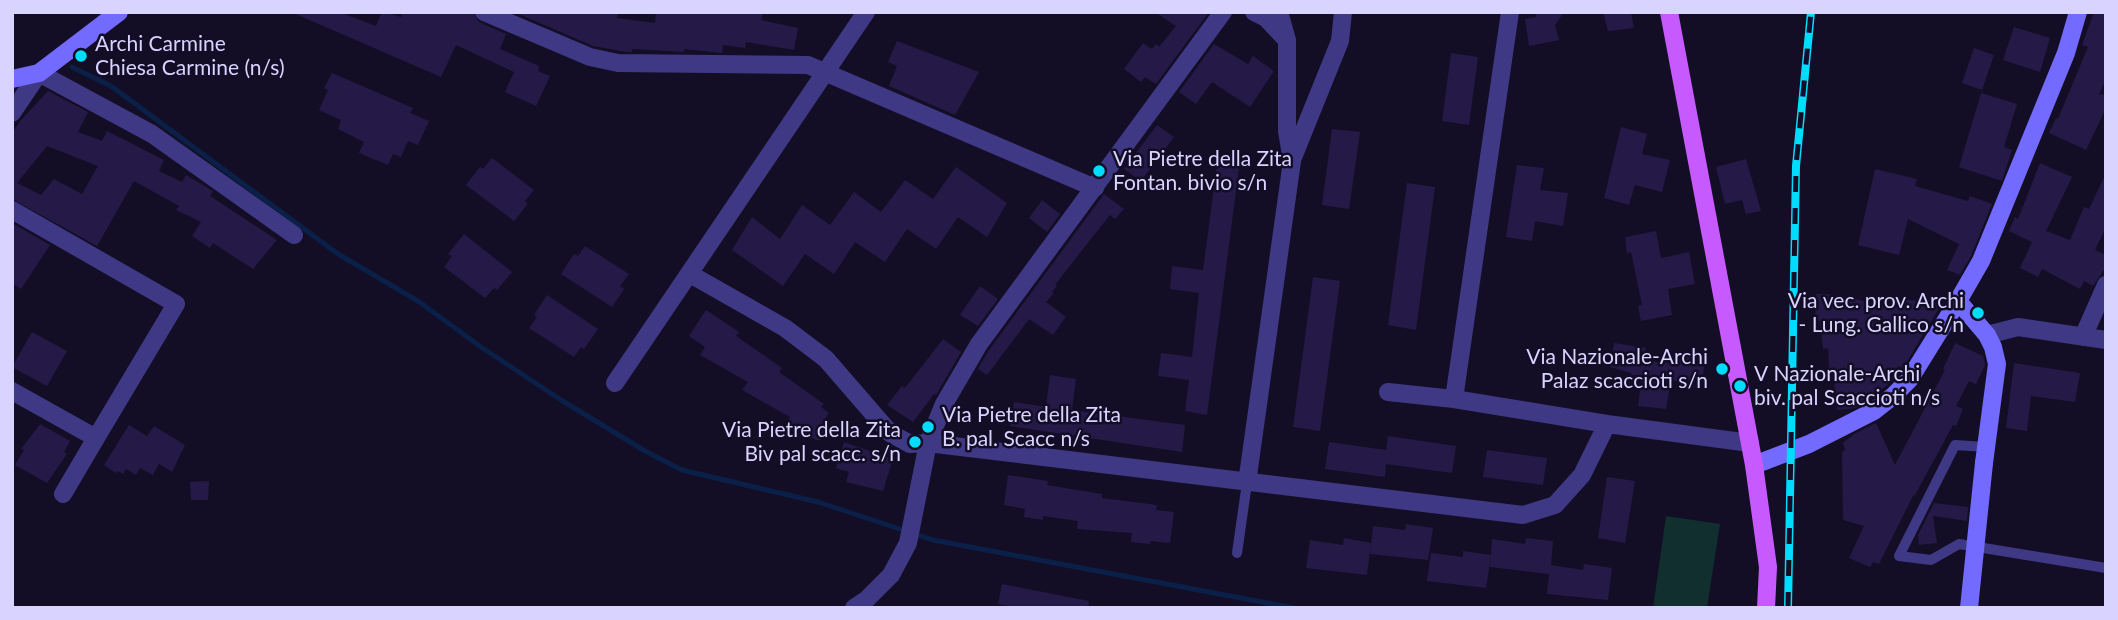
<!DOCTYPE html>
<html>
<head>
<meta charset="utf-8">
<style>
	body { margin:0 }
	#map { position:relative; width:2118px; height:620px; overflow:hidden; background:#130e25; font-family:Lato,sans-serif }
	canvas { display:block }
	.frame { position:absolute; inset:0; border:14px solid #d9d3ff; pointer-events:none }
</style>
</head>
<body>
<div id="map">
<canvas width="2118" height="620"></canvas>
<div class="frame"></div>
</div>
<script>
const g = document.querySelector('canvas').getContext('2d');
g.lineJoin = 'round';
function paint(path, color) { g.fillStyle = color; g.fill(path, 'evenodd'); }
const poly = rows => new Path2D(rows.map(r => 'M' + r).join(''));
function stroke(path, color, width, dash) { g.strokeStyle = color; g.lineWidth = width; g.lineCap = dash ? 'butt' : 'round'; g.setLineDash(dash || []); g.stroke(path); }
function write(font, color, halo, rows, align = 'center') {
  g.font = font + ' Lato,sans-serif'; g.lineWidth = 5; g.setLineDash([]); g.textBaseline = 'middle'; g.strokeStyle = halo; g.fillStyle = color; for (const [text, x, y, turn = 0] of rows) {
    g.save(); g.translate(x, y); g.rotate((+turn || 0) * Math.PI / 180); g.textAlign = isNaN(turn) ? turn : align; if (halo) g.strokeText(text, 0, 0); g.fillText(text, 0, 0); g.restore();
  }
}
paint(poly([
	[1666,516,1720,524,1707,608,1653,608]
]), '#112f2f');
stroke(poly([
	[72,67,111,86,338,254,418,301,481,347,561,400,645,451,682,470,818,502,933,540,1294,608]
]), '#0b2048', 5);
paint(poly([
	[291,12,339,12,376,26,382,12,401,17,403,12,473,12,479,22,506,34,500,49,539,66,538,71,550,76,536,106,505,92,514,72,456,45,441,77],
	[514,12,618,12,617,18,655,23,656,12,763,12,761,20,798,28,794,50,746,42,745,48,723,45,722,53,684,49,684,52,632,49,632,52,627,52,593,46],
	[1155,12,1209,12,1156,84,1145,77,1141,82,1124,69,1143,43,1152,49,1156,44,1159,47,1176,26],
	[1536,12,1564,12,1555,25,1559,40,1529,46,1525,19,1536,17],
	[1603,12,1631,12,1634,28,1608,31],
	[2094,12,2106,12,2106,79,2099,94,2106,95,2106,108,2086,150,2049,133,2056,118,2058,119,2088,47,2082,45],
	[2014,27,2050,38,2040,72,2003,60],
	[897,41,979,72,955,115,889,86,897,66,888,62],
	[1214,44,1248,64,1253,56,1274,71,1250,107,1212,82,1196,104,1179,92],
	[1974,48,1994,55,1982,90,1962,83],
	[1451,53,1478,57,1469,125,1442,121],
	[332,73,413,108,410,113,429,121,418,145,408,141,401,157,393,154,388,165,359,153,364,142,338,129,341,120,319,110,328,90,324,88],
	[48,91,88,112,78,132,102,141,107,131,164,160,159,171,182,182,186,175,213,191,210,196,277,240,253,269,213,243,210,248,192,236,201,222,176,210,179,206,134,181,97,246,12,199,12,133,21,120],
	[47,146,98,166,82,194,54,179,41,195,17,183],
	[1981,93,2017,104,2004,147,2012,150,2002,181,1959,167],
	[1157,125,1174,137,1141,181,1124,169],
	[1621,127,1647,134,1642,154,1670,160,1662,192,1635,185,1629,205,1604,198],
	[1332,129,1360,132,1349,209,1322,205],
	[1218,157,1240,160,1207,415,1185,411,1189,380,1158,376,1161,353,1192,357,1199,293,1170,289,1172,266,1203,270],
	[492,158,534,190,525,201,528,204,514,221,466,185,480,167,483,169],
	[1746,159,1761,211,1746,214,1742,200,1725,204,1716,167],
	[2040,163,2072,177,2046,231,2070,240,2084,207,2089,209,2106,173,2106,227,2095,250,2106,255,2106,267,2093,286,2084,281,2080,289,2042,269,2038,277,2020,268,2032,242,2009,231,2015,217,2018,219],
	[1517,165,1544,168,1540,190,1568,193,1563,226,1535,221,1532,241,1506,237],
	[956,167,1007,203,987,237,958,217,936,249,907,229,885,262,855,242,834,274,805,254,783,286,732,250,752,217,780,239,802,205,830,225,854,192,881,212,905,180,933,199],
	[1875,169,1917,179,1915,186,1968,201,1970,196,1992,204,1971,256,1960,275,1947,270,1959,244,1908,219,1899,255,1858,245],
	[1407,183,1435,187,1416,330,1388,325],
	[1104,194,1124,209,1115,219,1110,215,1086,245,1055,285,1057,286,1052,292,1054,293,1046,302,1066,317,1053,335,1029,319,987,375,978,369,989,350],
	[1042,200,1060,214,1047,232,1029,218],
	[12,223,50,245,21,289,12,283],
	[1656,231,1661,258,1689,252,1695,284,1668,289,1672,315,1641,321,1638,306,1642,305,1631,252,1627,253,1625,237],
	[464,234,512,272,497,290,494,288,485,298,444,267,452,256,448,254],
	[585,246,629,274,620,286,624,289,612,307,561,274,574,254,578,256],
	[1313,277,1340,281,1320,431,1293,427],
	[980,286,998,299,978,326,960,315],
	[1816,294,1827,294,1897,307,1898,298,1941,305,1903,368,1898,366,1893,380,1868,401,1856,408,1837,410,1833,368,1829,368,1828,348,1823,349,1820,321,1815,320],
	[547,295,598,329,584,349,581,347,574,357,529,328,537,317,534,315],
	[706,310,739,332,736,336,782,368,779,372,824,404,821,407,829,413,824,420,831,425,821,440,816,440,803,432,801,435,785,425,790,417,742,390,748,382,700,355,705,347,689,336],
	[32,332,67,351,47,386,12,367],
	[943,339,961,352,936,395,934,394,913,422,887,405,902,386,905,388],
	[1614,343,1646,348,1644,360,1672,364,1674,352,1706,356,1702,380,1693,378,1693,382,1682,380,1681,382,1671,380,1666,409,1638,406,1642,376,1631,375,1631,373,1610,367],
	[1955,343,1983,356,1985,365,1976,384,1969,381,1956,406,1963,409,1956,426,1953,425,1914,497,1914,494,1879,564,1873,562,1870,567,1849,558,1864,526,1843,520,1842,452,1845,450,1843,443,1854,434,1876,423,1895,465,1945,370,1943,369],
	[2014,363,2080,373,2075,402,2031,396,2027,431,2006,428],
	[1050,375,1076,379,1072,410,1185,425,1182,452,1010,426,1014,402,1046,407],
	[40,424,70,441,64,452,67,454,47,483,15,465,24,450,21,449],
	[129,425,147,436,154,426,185,445,172,472,159,464,153,475,140,468,136,475,126,469,123,474,118,471,116,473,104,465],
	[1388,436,1456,446,1452,473,1386,464,1385,477,1325,469,1329,442,1386,450],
	[844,442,893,459,883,491,846,482,849,472,836,468],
	[1487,450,1547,458,1543,485,1483,477],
	[1008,475,1048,481,1047,485,1102,494,1102,498,1157,505,1156,510,1174,512,1170,543,1151,541,1150,544,1131,542,1132,533,1077,529,1078,521,1043,516,1043,520,1024,517,1025,509,1004,505],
	[1607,477,1635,481,1625,543,1598,538],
	[209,481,208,500,191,500,190,482],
	[1934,503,1968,507,1967,521,1933,516,1937,543,1919,545,1918,535],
	[1406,524,1433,528,1428,560,1370,554,1373,526,1405,530],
	[1344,538,1371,543,1367,575,1306,568,1310,540,1343,545],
	[1526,538,1553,541,1551,565,1583,570,1584,564,1612,568,1608,600,1547,594,1549,574,1490,567,1491,556,1486,588,1427,581,1431,553,1463,557,1463,551,1491,555,1492,539,1525,544],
	[1002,584,1089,601,1088,608,1018,608,998,604]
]), '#251a47');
stroke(poly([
	[1986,447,1955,445,1899,556,1931,560,1959,544,2106,568],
	[1237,553,1247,483]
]), '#3f3985', 10);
stroke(poly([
	[484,12,590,57,618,63,808,65,1095,188],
	[1254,12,1266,18,1284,37],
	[12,113,39,73,152,134,294,235],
	[1292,160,1340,41,1343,12],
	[12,210,176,304,96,438,12,391],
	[690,274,785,328,826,359,890,433,910,444,928,443,944,404,979,344,1223,12],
	[1987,335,2018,327,2106,340],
	[2083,337,2106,285],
	[615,383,866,12],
	[1388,392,1454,399,1607,424,1750,443],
	[1454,399,1510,12],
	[1247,483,1292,161,1287,131,1287,40,1279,12],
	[63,494,96,438],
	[854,608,866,600,891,575,908,543,928,443,1523,515,1555,505,1582,475,1607,424]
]), '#3f3985', 18);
stroke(poly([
	[12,79,39,73,119,12],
	[1958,301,1987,335,1993,347,1997,364,1984,463],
	[1754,465,1809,444,1874,411,1893,396,1909,380,1958,301,1981,261,2066,53,2078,12]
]), '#736aff', 18);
stroke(poly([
	[1669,12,1754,465,1768,567,1766,608]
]), '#c75aff', 18);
const rail = poly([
	[1788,608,1796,166,1811,12]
]);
stroke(rail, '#00dcfe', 8);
stroke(rail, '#130e25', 5, [16]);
stroke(poly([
	[1969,608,1984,463]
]), '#736aff', 18);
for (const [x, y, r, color] of [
	[81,56,7,"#00dcfe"],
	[1099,171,7,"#00dcfe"],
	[1978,313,7,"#00dcfe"],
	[1722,369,7,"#00dcfe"],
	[1740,386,7,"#00dcfe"],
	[928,427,7,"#00dcfe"],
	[915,442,7,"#00dcfe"]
]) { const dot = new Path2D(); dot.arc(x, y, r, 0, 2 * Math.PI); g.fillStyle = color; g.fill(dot); stroke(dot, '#130e25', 2.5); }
write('21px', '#d9d3ff', '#130e25', [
	["Archi Carmine",95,44],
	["Chiesa Carmine (n/s)",95,68],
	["Via Pietre della Zita",1113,159],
	["Fontan. bivio s/n",1113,183],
	["Via vec. prov. Archi",1964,301,"right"],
	["- Lung. Gallico s/n",1964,325,"right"],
	["Via Nazionale-Archi",1708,357,"right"],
	["Palaz scaccioti s/n",1708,381,"right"],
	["V Nazionale-Archi",1754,374],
	["biv. pal Scaccioti n/s",1754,398],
	["Via Pietre della Zita",942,415],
	["B. pal. Scacc n/s",942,439],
	["Via Pietre della Zita",901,430,"right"],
	["Biv pal scacc. s/n",901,454,"right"]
], 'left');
</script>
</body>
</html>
